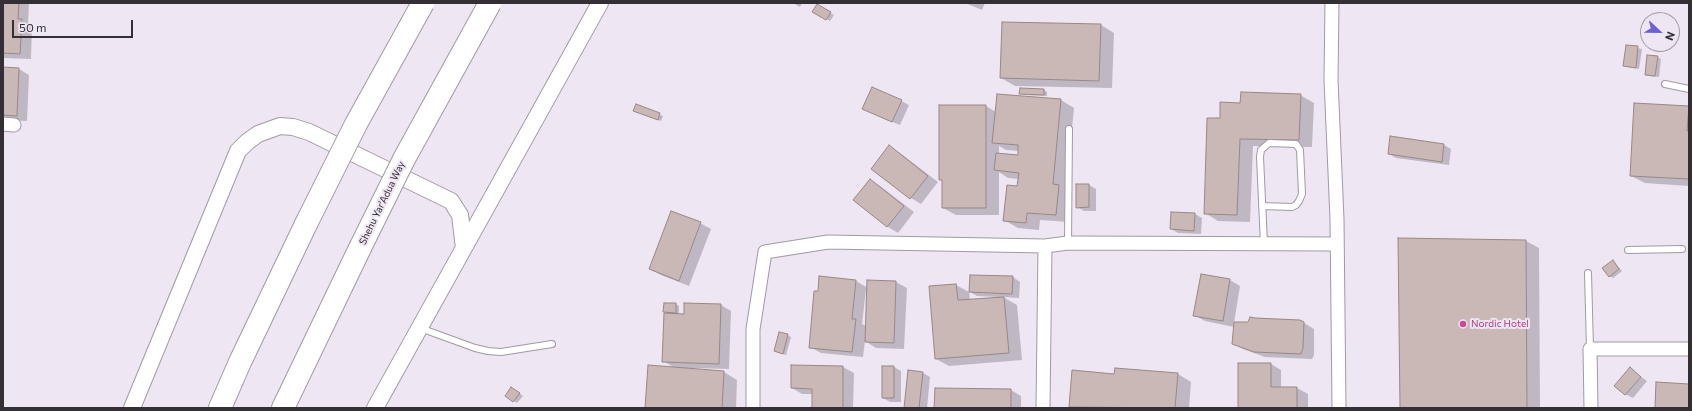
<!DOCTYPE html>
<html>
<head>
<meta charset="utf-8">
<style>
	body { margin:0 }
	#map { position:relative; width:1692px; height:411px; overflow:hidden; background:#efe6f3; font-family:Commissioner,sans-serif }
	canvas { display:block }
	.frame { position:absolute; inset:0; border:4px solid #332f34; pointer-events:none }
	.north { position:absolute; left:1640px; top:12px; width:40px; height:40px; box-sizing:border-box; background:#efe6f3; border:1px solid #a49da7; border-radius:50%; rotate:112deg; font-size:11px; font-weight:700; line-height:16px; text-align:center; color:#332f34 }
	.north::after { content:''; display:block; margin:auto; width:14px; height:18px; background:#6f60da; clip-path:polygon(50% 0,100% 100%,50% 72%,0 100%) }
	.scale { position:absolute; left:12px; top:20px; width:121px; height:18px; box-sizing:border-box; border:2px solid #332f34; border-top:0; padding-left:5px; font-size:12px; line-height:14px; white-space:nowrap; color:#332f34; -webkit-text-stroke:3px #efe6f3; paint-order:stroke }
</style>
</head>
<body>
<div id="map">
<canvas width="1692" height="411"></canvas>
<div class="frame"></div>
<div class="north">N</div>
<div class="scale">50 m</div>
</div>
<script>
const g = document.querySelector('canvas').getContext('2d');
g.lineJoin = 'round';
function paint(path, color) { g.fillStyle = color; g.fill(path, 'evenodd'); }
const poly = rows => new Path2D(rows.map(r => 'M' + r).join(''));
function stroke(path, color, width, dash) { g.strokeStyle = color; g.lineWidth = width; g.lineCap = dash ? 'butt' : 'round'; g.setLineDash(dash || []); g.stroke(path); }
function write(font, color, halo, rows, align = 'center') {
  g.font = font + ' Commissioner,sans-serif'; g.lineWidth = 4; g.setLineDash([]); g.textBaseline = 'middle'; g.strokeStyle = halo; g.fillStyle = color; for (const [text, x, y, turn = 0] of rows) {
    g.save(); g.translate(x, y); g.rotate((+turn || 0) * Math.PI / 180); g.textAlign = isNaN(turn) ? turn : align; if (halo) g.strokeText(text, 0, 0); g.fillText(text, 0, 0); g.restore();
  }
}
paint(poly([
	[3,3,29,3,28,24,32,26,31,59,3,58],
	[793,3,802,3,800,7],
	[965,3,985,3,982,10],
	[817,6,834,15,830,21,814,12],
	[1101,25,1114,33,1112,88,1015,86,1001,78],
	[1627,46,1642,49,1639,69,1624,66],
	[1657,57,1661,59,1659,77,1649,76,1646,74],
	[3,68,19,69,29,75,27,121,3,120],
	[1044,90,1047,92,1047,96,1024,95,1020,93],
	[1300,95,1314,103,1312,147,1253,146,1250,222,1218,221,1205,213,1220,119,1241,104],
	[1061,100,1074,108,1066,190,1072,193,1069,222,1040,220,1039,230,1018,228,1004,220,1018,187,1019,179,1008,178,999,172,999,215,956,215,943,208,943,181,940,179,986,106,996,112],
	[999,146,1006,150,1019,151,1018,156,999,154],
	[901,101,909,105,900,125,871,113],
	[637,105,663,116,661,121,638,112],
	[1689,107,1689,186,1645,183,1631,176],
	[1391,138,1444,145,1451,149,1449,165,1396,158,1389,154],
	[889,147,900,153,938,182,921,204,911,198,872,169],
	[870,180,880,186,914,212,898,233,888,227,854,200],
	[1089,185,1096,189,1096,211,1084,211,1077,207],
	[1172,213,1195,214,1202,218,1201,234,1178,233,1171,229],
	[700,223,711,229,689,286,661,275,650,269],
	[1399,239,1526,241,1539,248,1540,408,1401,408],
	[1613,261,1622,271,1613,278,1609,276],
	[1202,275,1230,280,1240,286,1234,323,1304,323,1314,329,1314,355,1312,359,1265,357,1243,349,1233,343,1234,327,1205,321,1194,315],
	[1013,277,1020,282,1019,298,1003,297,1017,305,1022,360,949,366,936,359,930,287,956,285,969,292,970,300,997,298,997,297,977,296,970,292],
	[856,281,868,288,868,281,896,282,907,288,904,349,876,348,865,341,863,357,821,353,810,347],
	[866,290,868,290,866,326,862,324],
	[676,304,679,306,679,315,685,315,721,305,731,311,729,369,693,368,692,370,724,372,737,380,736,408,646,408,675,368,663,361,669,314,664,312],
	[787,335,791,337,786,355,775,351],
	[1271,364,1281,370,1281,388,1297,388,1308,394,1308,408,1239,408],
	[792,366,843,367,854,373,853,408,813,408,813,394,802,394,792,388],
	[894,367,901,371,901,402,890,402,883,398],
	[1630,369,1647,381,1633,398,1625,394],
	[923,373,930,377,927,408,905,408],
	[1178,374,1191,382,1189,408,1072,408,1070,407,1115,375],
	[515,390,523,396,517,403,506,396],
	[1011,390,1021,396,1021,408,935,408]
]), '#0003');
const building = poly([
	[3,3,19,3,18,19,22,19,20,54,3,53,3,3],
	[817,4,831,12,826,20,812,12,817,4],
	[1002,22,1101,24,1099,81,1000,78,1002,22],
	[1626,45,1638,46,1636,68,1623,66,1626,45],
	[1647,55,1658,56,1655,76,1645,75,1647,55],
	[3,67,19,68,17,116,3,115,3,67],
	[872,87,902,100,892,122,862,109,872,87],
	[1020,88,1044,89,1044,95,1019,94,1020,88],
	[1241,92,1301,94,1299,140,1240,139,1237,215,1204,214,1207,118,1220,118,1220,102,1240,103,1241,92],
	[997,94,1061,99,1053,184,1059,185,1056,215,1027,213,1026,223,1003,221,1007,185,1017,186,1019,173,994,170,996,153,1018,155,1018,145,992,143,997,94],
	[1634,103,1689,106,1687,131,1689,131,1689,179,1630,176,1634,103],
	[636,104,660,113,658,120,633,111,636,104],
	[939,105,986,105,986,208,942,208,942,180,939,180,939,105],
	[1390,136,1444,144,1442,162,1388,154,1390,136],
	[889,145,928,176,910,199,871,169,889,145],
	[870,179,904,206,887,227,853,200,870,179],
	[1076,184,1089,184,1089,207,1076,208,1076,184],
	[671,211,701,222,679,281,649,269,671,211],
	[1171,212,1195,213,1194,231,1170,229,1171,212],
	[1398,238,1526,240,1527,408,1400,408,1398,238],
	[1613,260,1619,269,1609,277,1602,268,1613,260],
	[1201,274,1230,279,1223,321,1193,316,1201,274],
	[970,275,1013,276,1012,294,969,292,970,275],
	[819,276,856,280,852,319,856,319,852,352,809,348,814,291,818,291,819,276],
	[867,280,896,281,894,343,865,342,867,280],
	[956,284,958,300,1004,297,1009,353,935,359,929,286,956,284],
	[664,303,676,303,676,313,663,312,664,303],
	[684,303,721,304,719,364,662,362,664,313,684,314,684,303],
	[1250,317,1255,318,1300,320,1304,322,1303,348,1301,354,1254,352,1232,344,1234,322,1248,322,1250,317],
	[779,332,788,334,783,354,774,351,779,332],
	[1238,363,1271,363,1271,387,1297,387,1297,408,1238,408,1238,363],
	[648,365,724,371,722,408,645,408,648,365],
	[791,365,843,366,843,408,790,408,812,408,812,389,791,388,791,365],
	[882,366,894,366,894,398,882,398,882,366],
	[1630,367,1641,377,1625,395,1614,386,1630,367],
	[1115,368,1178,373,1175,408,1069,407,1072,370,1114,374,1115,368],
	[908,370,923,372,919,408,904,408,908,370],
	[1656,382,1689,384,1689,408,1655,408,1656,382],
	[511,387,520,393,513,402,505,396,511,387],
	[935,388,1011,389,1011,408,934,408,935,388]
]);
paint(building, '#c9b8b6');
stroke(building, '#988785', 1);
const service = poly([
	[1665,84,1689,89],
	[1262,206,1292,207,1296,205,1299,201,1302,194,1300,150,1296,144,1269,143,1261,150,1260,157,1264,244],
	[1068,243,1069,129],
	[1628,250,1682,249],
	[1588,273,1590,349],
	[420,328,475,348,488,351,501,352,552,344]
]);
const minor = poly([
	[1332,3,1331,80,1337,219,1339,408],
	[3,124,14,125],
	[753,408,753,329,765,252,828,242,1045,246,1068,243,1337,244],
	[1043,408,1045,246],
	[1591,408,1590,349,1689,349]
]);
const tertiary = poly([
	[132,408,238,151,247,142,258,134,280,126,293,127,309,132,451,201,460,215,464,248],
	[375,408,600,3]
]);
const motorway = poly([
	[220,408,240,362,306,224],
	[283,408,360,248]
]);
stroke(service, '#a199a5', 8);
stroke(minor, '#a199a5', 15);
stroke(tertiary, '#a199a5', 18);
stroke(motorway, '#a199a5', 24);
stroke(service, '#fff', 6);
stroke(minor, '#fff', 13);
stroke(tertiary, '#fff', 16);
stroke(motorway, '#fff', 22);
const motorwayBridge = poly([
	[306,224,356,124,423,3],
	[360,248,404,159,490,3]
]);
stroke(motorwayBridge, '#a199a5', 24, []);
stroke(motorwayBridge, '#fff', 22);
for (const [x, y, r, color] of [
	[1463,324,4,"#d1479c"]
]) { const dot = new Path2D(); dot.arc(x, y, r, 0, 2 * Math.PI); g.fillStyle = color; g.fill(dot); stroke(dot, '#efe6f3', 1.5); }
write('10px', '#332f34', '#efe6f3', [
	["Shehu Yar'Adua Way",382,203,-64]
]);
write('10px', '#b23c85', '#efe6f3', [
	["Nordic Hotel",1471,324]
], 'left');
</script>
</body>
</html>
